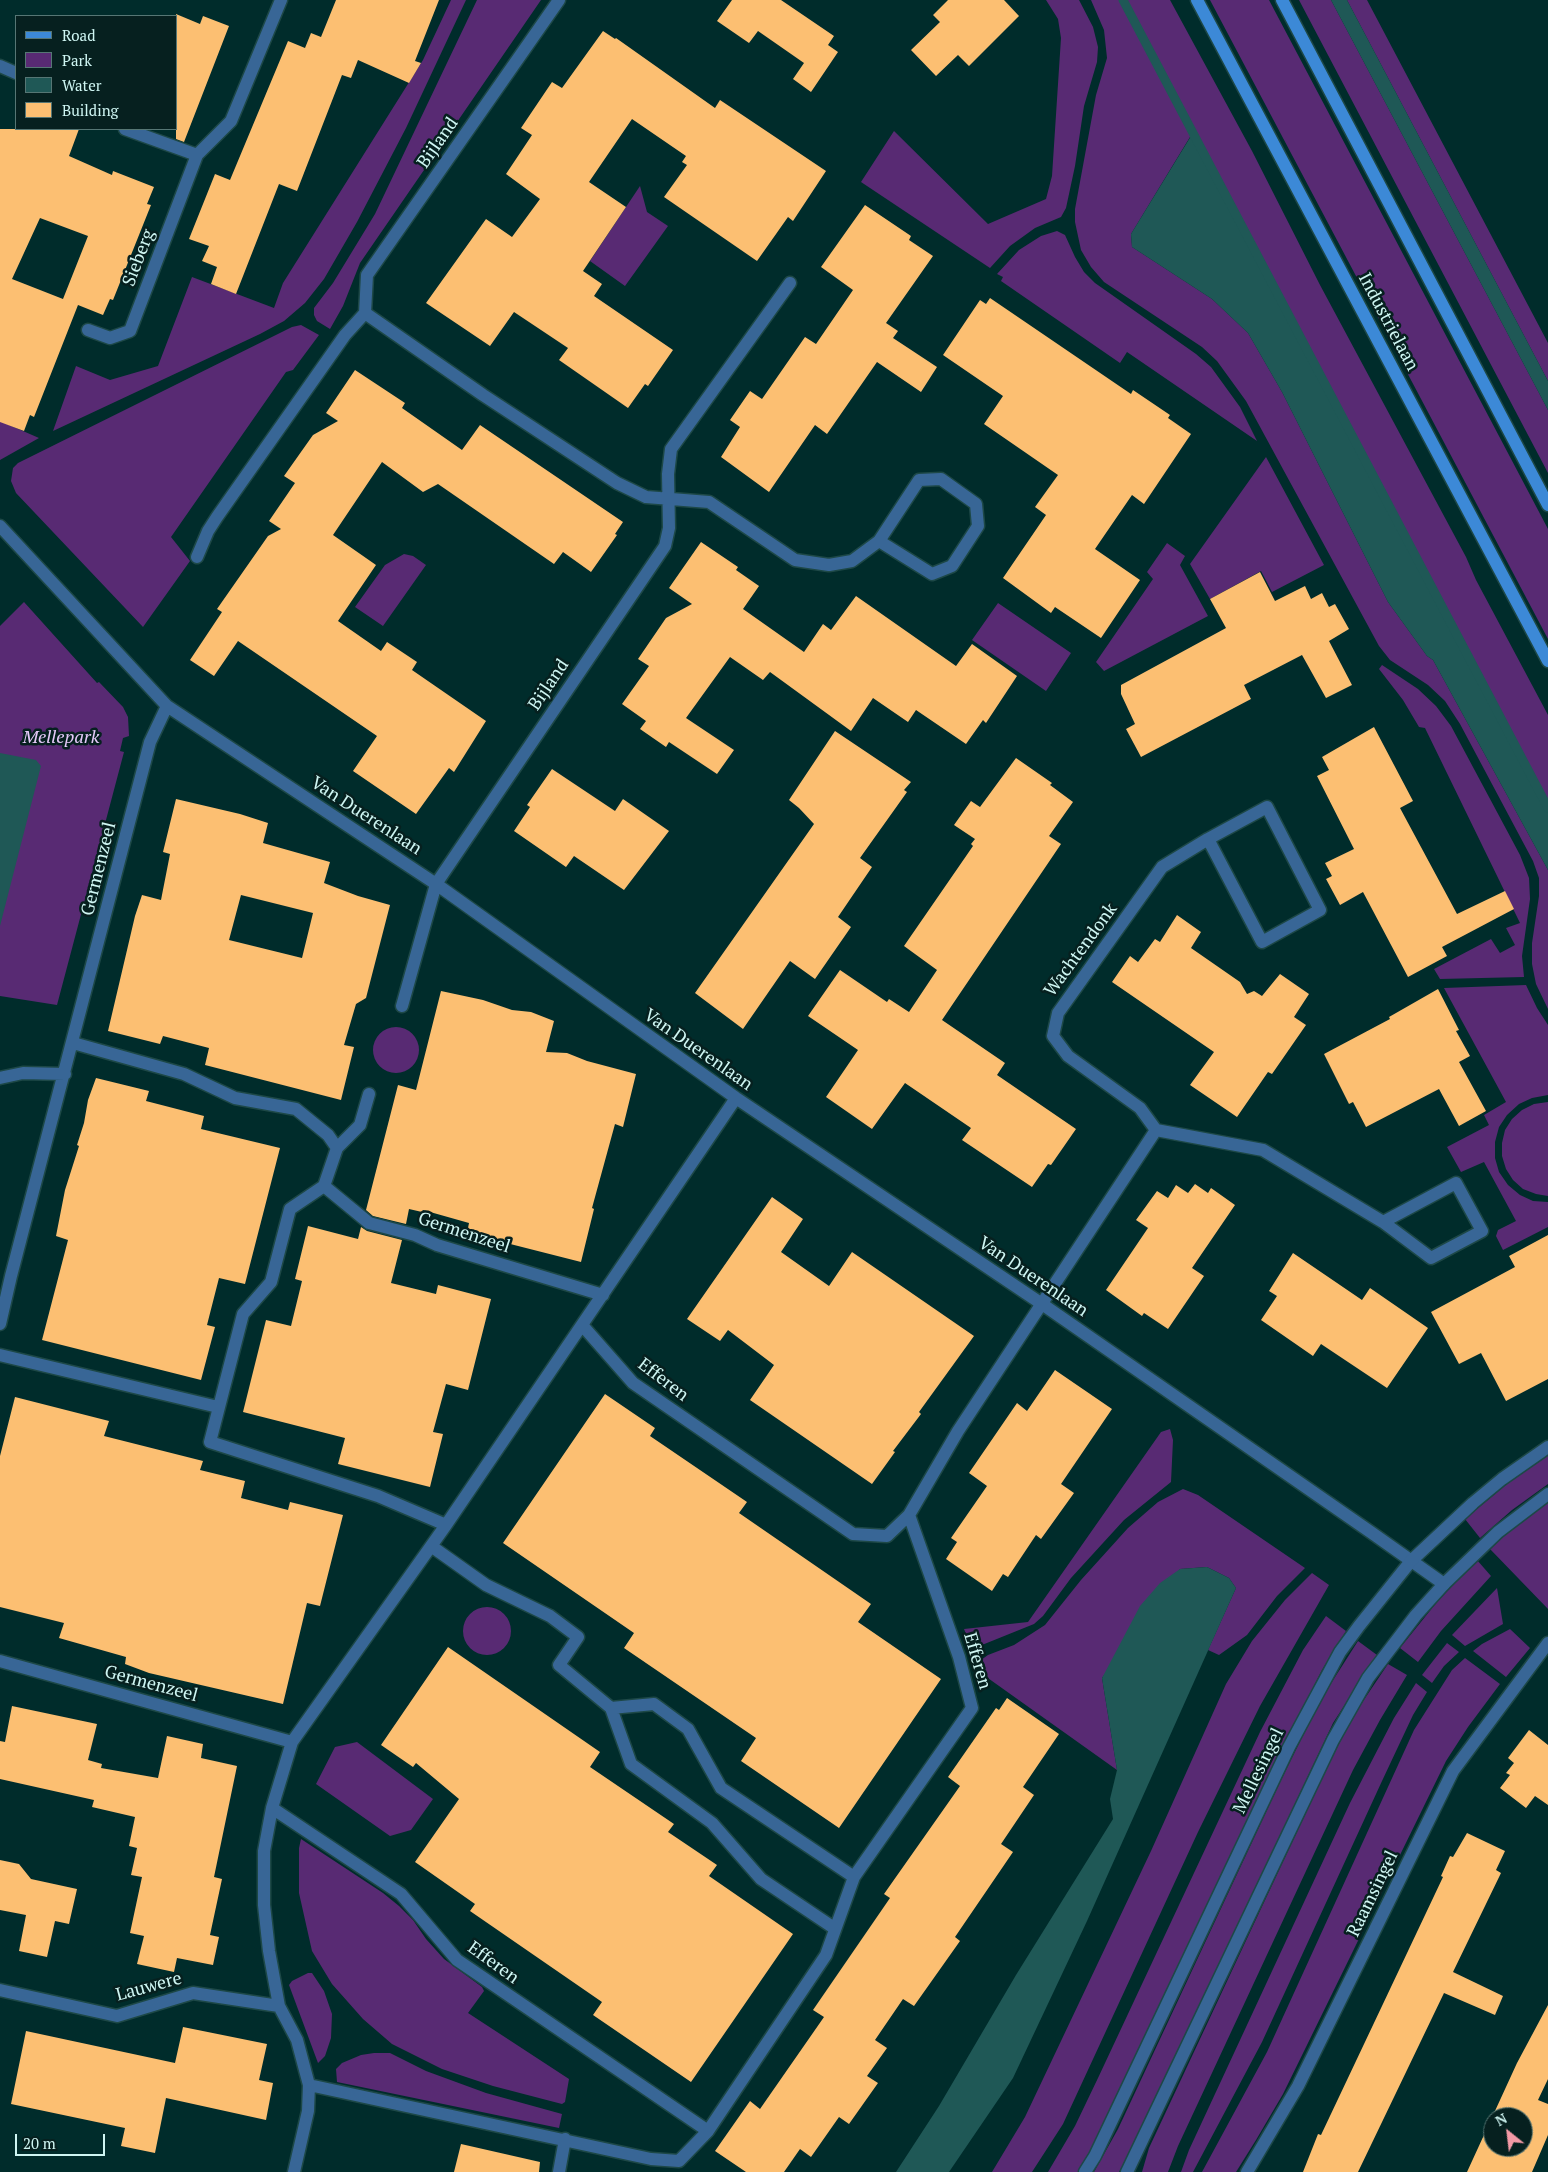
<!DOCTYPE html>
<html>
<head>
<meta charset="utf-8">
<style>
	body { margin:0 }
	#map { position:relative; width:1548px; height:2172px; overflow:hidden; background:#002c2b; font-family:"PT Serif",serif }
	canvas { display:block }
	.legend { position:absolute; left:15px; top:15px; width:162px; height:115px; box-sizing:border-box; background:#06201f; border:1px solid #567674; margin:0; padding:6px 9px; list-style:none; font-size:15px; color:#cff6f3 }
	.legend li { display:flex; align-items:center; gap:10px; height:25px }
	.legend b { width:25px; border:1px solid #567674 }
	.north { position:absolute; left:1483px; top:2107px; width:50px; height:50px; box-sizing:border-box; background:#06201f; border:1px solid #567674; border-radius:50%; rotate:331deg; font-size:14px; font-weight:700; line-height:20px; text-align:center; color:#cff6f3 }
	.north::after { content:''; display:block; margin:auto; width:18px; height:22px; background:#f49aa6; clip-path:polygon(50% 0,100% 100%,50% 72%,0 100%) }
	.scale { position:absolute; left:15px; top:2134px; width:90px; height:22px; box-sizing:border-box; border:2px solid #cff6f3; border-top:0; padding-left:6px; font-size:15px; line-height:18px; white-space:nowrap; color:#cff6f3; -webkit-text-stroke:4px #06201f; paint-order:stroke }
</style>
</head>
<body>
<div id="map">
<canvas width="1548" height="2172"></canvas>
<ul class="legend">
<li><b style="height:6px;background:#3c89d7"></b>Road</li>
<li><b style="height:14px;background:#582a73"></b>Park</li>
<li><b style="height:14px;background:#1f5856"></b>Water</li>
<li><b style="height:14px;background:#fcbf72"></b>Building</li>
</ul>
<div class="north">N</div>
<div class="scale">20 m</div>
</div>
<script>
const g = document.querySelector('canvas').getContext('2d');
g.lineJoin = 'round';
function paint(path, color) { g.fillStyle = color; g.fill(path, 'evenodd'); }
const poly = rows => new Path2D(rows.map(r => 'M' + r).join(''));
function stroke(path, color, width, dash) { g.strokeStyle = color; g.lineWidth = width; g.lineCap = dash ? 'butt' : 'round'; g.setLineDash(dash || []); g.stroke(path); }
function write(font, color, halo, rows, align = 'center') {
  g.font = font + ' "PT Serif",serif'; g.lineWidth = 5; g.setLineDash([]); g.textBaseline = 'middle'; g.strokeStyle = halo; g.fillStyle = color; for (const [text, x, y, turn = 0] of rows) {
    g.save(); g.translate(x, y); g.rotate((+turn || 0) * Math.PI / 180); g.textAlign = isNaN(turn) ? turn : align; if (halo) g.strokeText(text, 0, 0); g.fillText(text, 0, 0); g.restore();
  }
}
paint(poly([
	[451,0,466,0,406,128,357,222,324,279,305,303,284,321,260,334,53,431,76,366,110,380,158,366,192,277,274,308,283,283,423,60],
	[477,0,541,0,360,263,343,306,330,329,317,321,314,315,314,308,333,283,375,214],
	[1046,0,1079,0,1093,27,1098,47,1097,62,1084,106,1075,166,1066,208,1061,217,1035,228,1010,246,990,268,861,182,894,131,988,224,1046,199,1052,176,1061,38,1058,19],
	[1091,0,1170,0,1252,151,1320,285,1466,557,1476,580,1548,715,1548,812,1190,137,1131,234,1132,247,1212,299,1248,333,1282,392,1388,602,1427,656,1433,660,1548,870,1548,1009,1536,984,1532,964,1532,943,1539,896,1539,878,1533,861,1460,724,1445,701,1428,685,1390,660,1379,646,1246,401,1217,361,1202,347,1104,282,1091,267,1081,250,1075,222,1075,209,1096,95,1107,58,1104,30],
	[1210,0,1269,0,1548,529,1548,639],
	[1299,0,1331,0,1548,410,1548,473],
	[1347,0,1367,0,1548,343,1548,381],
	[640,186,647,212,668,226,625,286,590,261],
	[1057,231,1065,235,1075,257,1084,272,1095,283,1196,354,1211,367,1240,407,1257,441,1127,352,1120,363,1001,281,1003,277,997,274,1019,250,1041,236],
	[301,325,319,335,293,370,286,372,171,537,190,561,143,627,16,493,11,481,13,468,18,463,292,327],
	[0,421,39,438,0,460],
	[1266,457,1324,565,1272,592,1261,571,1210,599,1190,564],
	[1167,543,1185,556,1180,565,1208,616,1104,671,1096,662,1153,579,1147,572],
	[404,554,413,556,426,565,383,626,355,607,385,565],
	[24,602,97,683,99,682,123,707,128,717,129,736,123,738,120,751,124,752,57,1005,0,996,0,626],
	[998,603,1071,653,1046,691,972,640],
	[1382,665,1418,689,1436,706,1451,726,1520,855,1529,878,1530,899,1522,956,1524,977,1440,979,1434,969,1491,939,1500,953,1515,945,1506,928,1520,923,1425,728,1419,727,1403,700,1379,669],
	[1526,985,1537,1008,1548,1025,1548,1095,1532,1098,1519,1104,1507,1115,1499,1127,1495,1142,1495,1158,1499,1172,1508,1185,1520,1195,1533,1201,1548,1202,1548,1227,1503,1250,1496,1236,1498,1230,1516,1221,1484,1162,1461,1172,1447,1147,1489,1125,1484,1115,1506,1102,1444,988],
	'373 1050a23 23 0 1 1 46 0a23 23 0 1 1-46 0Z',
	[1548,1102,1548,1196,1536,1194,1523,1189,1513,1180,1506,1169,1502,1156,1502,1143,1505,1130,1512,1119,1522,1110,1534,1104],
	[1170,1429,1173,1440,1171,1482,1124,1520,1071,1578,1043,1616,1034,1624,972,1649,964,1629,1028,1622,1161,1432],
	[1548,1455,1548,1484,1512,1510,1480,1538,1465,1519,1508,1483],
	[1183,1489,1198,1495,1305,1568,1277,1596,1247,1635,1219,1655,1208,1650,1236,1588,1229,1578,1207,1567,1180,1569,1102,1678,1117,1770,985,1676,979,1667,981,1660,988,1655,1014,1645,1045,1625,1081,1580,1128,1528,1158,1502],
	[1548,1501,1548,1609,1490,1549,1511,1529],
	[1477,1560,1491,1576,1441,1631,1418,1662,1400,1648,1437,1602],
	[1312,1573,1329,1585,1260,1706,1198,1832,1063,2124,1032,2172,992,2172,1025,2117,1151,1851,1226,1684,1252,1641,1285,1600],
	[1497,1588,1503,1624,1465,1646,1452,1635],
	'463 1631a24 24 0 1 1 48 0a24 24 0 1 1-48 0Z',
	[1326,1616,1346,1631,1322,1670,1281,1752,1102,2130,1078,2172,1048,2172,1075,2126,1098,2078,1260,1732,1303,1650],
	[1510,1629,1530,1648,1506,1677,1473,1651,1482,1644],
	[1358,1641,1377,1655,1333,1723,1135,2144,1119,2172,1094,2172,1118,2129,1281,1780,1321,1699],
	[1447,1643,1459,1652,1444,1666,1432,1683,1422,1675],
	[1465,1658,1500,1684,1468,1727,1446,1761,1283,2094,1256,2140,1236,2172,1202,2172,1267,2052,1414,1730,1452,1670],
	[1388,1664,1407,1675,1380,1720,1353,1770,1178,2146,1168,2172,1142,2172,1149,2148,1331,1759,1355,1713],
	[1416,1683,1427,1692,1413,1715,1382,1781,1262,2042,1193,2172,1181,2172,1189,2150,1350,1803,1394,1718],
	[357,1742,433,1799,411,1830,390,1836,316,1784,335,1747],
	[301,1839,383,1893,399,1906,413,1920,426,1939,444,1959,482,1987,484,1991,468,2013,569,2079,565,2102,562,2104,493,2086,442,2069,392,2044,363,2019,332,1984,312,1951,299,1893,299,1848],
	[308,1973,312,1973,324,1991,332,2014,331,2038,325,2056,318,2063,289,1985,292,1981],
	[374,2053,390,2053,426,2071,486,2093,562,2114,559,2128,337,2082,336,2069,342,2063,361,2055]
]), '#582a73');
paint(poly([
	[1331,0,1347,0,1548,381,1548,410],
	[1191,136,1548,812,1548,870,1433,660,1427,656,1388,602,1282,392,1248,333,1212,299,1132,247,1131,234],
	[0,753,36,760,41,766,0,926],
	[1207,1567,1229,1578,1236,1588,1087,1921,1013,2078,949,2172,896,2172,939,2106,1016,1975,1113,1819,1110,1799,1117,1770,1102,1678,1140,1606,1160,1583,1180,1569]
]), '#1f5856');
stroke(poly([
	[1123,0,1548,808]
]), '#1f5856', 9);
paint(poly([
	[336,0,439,0,415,61,421,63,409,83,358,60,351,78,342,75,297,191,279,184,236,294,211,284,217,267,202,261,209,246,189,239,215,174,230,180,288,41,305,48,311,33,321,37],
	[732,0,781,0,834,36,828,45,838,52,811,92,793,79,804,63,758,31,749,43,717,21],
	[948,0,1004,0,1019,16,969,66,958,55,936,76,911,50,940,22,933,15],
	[176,14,200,24,203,16,229,26,184,142,176,139],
	[603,31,615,39,616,38,715,108,720,100,826,171,793,221,788,217,757,261,664,197,687,165,682,162,686,156,632,119,589,182,626,207,583,271,602,284,594,296,673,350,648,386,645,384,628,408,559,360,568,348,514,312,490,346,426,303,486,219,512,237,540,199,506,174,532,135,521,128,552,82,562,88],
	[0,129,79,129,69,156,112,175,113,171,154,187,147,204,151,205,113,300,110,299,103,315,78,305,34,417,30,415,24,431,0,422],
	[40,218,88,236,63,299,12,279],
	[865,205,911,236,909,240,933,256,886,323,898,331,893,338,937,367,921,392,877,362,827,434,815,425,769,492,721,457,740,427,730,420,750,391,762,399,805,337,816,344,853,290,821,267],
	[990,298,1131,394,1133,390,1170,415,1168,418,1191,434,1144,504,1132,495,1095,549,1140,580,1101,638,1055,607,1051,613,1003,578,1046,515,1035,507,1058,475,984,424,1003,396,943,355,980,300,986,304],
	[355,370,405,403,402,408,462,450,480,425,623,522,615,534,617,535,591,572,563,552,554,564,438,484,423,492,382,462,333,535,376,565,338,621,381,651,387,642,417,662,412,670,486,721,454,772,449,768,416,814,353,771,377,736,238,641,214,676,190,660,222,612,217,609,268,536,281,529,269,521,295,483,284,476,313,435,338,421,326,413],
	[701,542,738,567,736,570,759,586,743,609,804,652,823,624,831,630,856,596,956,666,972,644,1017,676,986,723,983,720,966,744,916,710,908,722,873,698,851,731,770,672,763,680,730,657,686,718,734,750,717,774,669,742,666,747,640,729,646,721,622,704,649,666,638,659,666,618,692,604,669,588],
	[1260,572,1275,601,1305,586,1311,599,1322,593,1329,607,1335,604,1349,629,1329,641,1352,685,1326,698,1302,655,1244,685,1251,699,1141,757,1126,729,1135,724,1121,694,1121,685,1226,628,1210,599],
	[1374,727,1413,801,1400,808,1457,914,1505,891,1514,909,1442,947,1447,956,1408,977,1363,892,1340,905,1326,879,1332,876,1325,863,1354,849,1317,776,1329,770,1322,757],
	[835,731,911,782,904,790,907,792,860,858,872,867,838,917,851,927,815,979,790,961,743,1029,695,993,814,824,799,808,789,800],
	[1016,758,1052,783,1050,785,1073,802,1049,836,1061,844,942,1020,1005,1063,997,1075,1076,1129,1051,1165,1048,1164,1032,1187,962,1140,971,1128,905,1083,872,1129,826,1097,858,1050,808,1016,840,970,887,1002,889,999,909,1012,937,970,904,946,973,846,971,844,975,839,954,825,971,801,980,807],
	[552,769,615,811,623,799,669,831,624,890,574,856,566,867,514,831,530,807,527,805],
	[176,799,240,814,268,823,263,843,330,862,324,883,358,896,390,905,366,998,356,1004,344,1045,354,1047,341,1100,205,1065,209,1048,163,1036,160,1044,108,1031,135,916,142,895,161,900,170,854,163,852],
	[241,895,313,913,302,958,229,940],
	[1177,915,1201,932,1191,948,1240,982,1247,994,1254,991,1262,996,1280,974,1309,994,1294,1017,1306,1025,1272,1074,1268,1072,1237,1117,1190,1085,1214,1052,1112,982,1130,956,1138,962,1155,939,1160,942],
	[1438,989,1459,1030,1456,1031,1470,1056,1459,1062,1486,1111,1459,1126,1439,1089,1366,1127,1353,1102,1349,1104,1324,1054,1390,1019,1389,1017],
	[441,991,483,1000,512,1010,531,1012,554,1021,546,1052,567,1053,587,1061,636,1074,623,1127,615,1124,592,1208,594,1209,581,1262,467,1233,469,1223,423,1210,422,1212,409,1209,406,1224,373,1216,366,1210,398,1085,416,1090],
	[96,1078,149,1091,146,1101,204,1116,201,1129,280,1148,245,1284,219,1278,207,1325,215,1327,201,1380,42,1340,68,1240,56,1236,65,1190,79,1146,77,1145,84,1123,88,1100],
	[1195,1184,1208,1193,1211,1188,1235,1205,1192,1268,1204,1276,1168,1329,1144,1313,1142,1316,1106,1290,1148,1228,1136,1220,1157,1191,1168,1198,1176,1185,1188,1193],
	[772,1197,803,1219,781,1252,829,1286,852,1252,974,1336,919,1412,921,1414,893,1451,895,1452,872,1484,750,1400,774,1365,728,1330,720,1341,687,1319],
	[308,1226,358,1239,361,1227,367,1231,402,1240,391,1283,436,1294,438,1285,491,1299,468,1390,446,1384,433,1432,443,1434,430,1487,338,1464,345,1438,243,1412,266,1320,291,1326,302,1281,295,1279],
	[1548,1235,1548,1379,1506,1401,1481,1353,1459,1364,1431,1312,1515,1267,1509,1256],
	[1293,1253,1362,1300,1370,1288,1428,1328,1387,1388,1321,1344,1313,1356,1261,1320,1277,1296,1269,1291],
	[1055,1370,1112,1409,1061,1484,1074,1493,1041,1539,1036,1535,1008,1577,1003,1574,992,1591,946,1559,957,1542,951,1538,987,1486,969,1473,1017,1403,1027,1411],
	[605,1394,655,1428,650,1436,747,1502,739,1513,871,1604,858,1622,941,1679,839,1828,741,1761,756,1738,624,1648,634,1633,503,1543],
	[15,1397,109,1421,104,1436,203,1461,200,1470,245,1481,241,1498,288,1510,290,1502,343,1515,320,1606,307,1603,283,1704,149,1673,125,1664,126,1657,59,1638,64,1623,0,1607,0,1456],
	[448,1647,600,1752,590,1767,674,1824,668,1832,717,1865,709,1876,793,1934,691,2082,593,2015,602,2002,470,1911,475,1904,415,1862,459,1799,416,1763,413,1767,381,1745],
	[1007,1698,1059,1734,1023,1787,1034,1795,1001,1844,1013,1852,955,1937,960,1941,914,2006,903,1999,875,2040,887,2048,867,2076,878,2083,849,2124,839,2117,811,2157,800,2149,784,2172,746,2172,715,2151,750,2101,760,2109,824,2017,813,2010,890,1898,884,1894,960,1786,948,1777,996,1708,999,1710],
	[12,1706,97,1724,88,1760,102,1764,101,1768,158,1778,167,1736,203,1744,201,1758,237,1766,214,1877,222,1879,210,1935,219,1937,213,1965,177,1958,174,1972,137,1964,144,1936,130,1933,142,1877,131,1875,137,1848,129,1846,135,1817,92,1807,94,1800,0,1779,0,1741,5,1742],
	[1529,1730,1548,1745,1548,1805,1535,1796,1526,1808,1500,1788,1510,1775,1506,1773,1514,1763,1508,1758],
	[1467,1833,1505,1851,1496,1870,1501,1873,1453,1972,1503,1996,1495,2015,1444,1993,1358,2172,1303,2172,1318,2134,1321,2135,1443,1877,1441,1876,1450,1856,1453,1857],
	[0,1860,19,1864,31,1879,77,1889,69,1924,55,1921,47,1957,19,1951,26,1915,0,1910],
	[1548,2005,1548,2079,1538,2100,1548,2104,1548,2135,1532,2172,1467,2172,1517,2063],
	[1493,2117,1523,2117,1523,2147,1493,2147],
	[183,2027,267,2044,259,2080,273,2083,266,2120,166,2098,155,2153,121,2146,125,2128,11,2104,26,2031,175,2063],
	[461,2144,540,2162,539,2172,454,2172]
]), '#fcbf72');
const minor = poly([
	[0,66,16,73],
	[125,129,197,155],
	[365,313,483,395,617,483,646,497,709,502,795,560,829,565,852,561,879,541,932,574,952,566,978,526,976,504,941,479,919,480,879,541],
	[88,330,110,338,130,331,197,155,231,121,281,0],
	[0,526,167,706,436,884,736,1098,1042,1304,1372,1533,1444,1584],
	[197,557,208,531,217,517,345,335,365,313,367,275,559,0],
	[1208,839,1262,942,1320,910,1267,807,1208,839,1162,867,1058,1013,1053,1036,1068,1056,1140,1108,1156,1130,1263,1150,1383,1222,1431,1258,1482,1231,1456,1183,1383,1222],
	[402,1006,436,884,665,546,669,528,668,474,671,449,790,283],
	[73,1043,184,1074,235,1098,296,1109,328,1135,337,1148],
	[0,1078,23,1073,65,1074],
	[369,1094,360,1125,337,1148,324,1186,290,1209,271,1282,243,1314,210,1442,378,1496,446,1525],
	[324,1186,369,1223,415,1235,437,1245,603,1295],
	[0,1324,11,1276,150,742,167,706],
	[582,1325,633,1383,853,1534,887,1536,909,1515],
	[0,1355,218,1407],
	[431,1546,486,1585,550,1616,578,1637,559,1665,611,1708,631,1764,712,1823,761,1879,834,1928],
	[0,1661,292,1742],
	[611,1708,654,1704,688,1729,721,1788,854,1877],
	[272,1808,401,1894,457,1960,708,2131],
	[0,1990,117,2016,193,1993,279,2006],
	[309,2085,651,2159,679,2161,708,2131,826,1955,854,1877,972,1708,959,1657,909,1515,958,1431,1156,1130],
	[294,2172,308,2111,309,2085,297,2040,279,2006,269,1951,264,1905,264,1851,272,1808,292,1742,446,1525,736,1098],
	[559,2172,565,2139],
	[1247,2172,1298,2086,1453,1771,1548,1643]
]);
const tertiary = poly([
	[1085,2172,1095,2156,1289,1747,1340,1652,1359,1626,1411,1561,1473,1503,1502,1479,1548,1447],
	[1127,2172,1333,1740,1368,1678,1416,1615,1444,1584,1498,1532,1548,1494]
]);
const secondary = poly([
	[1197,0,1548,661],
	[1282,0,1548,505]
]);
stroke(minor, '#1d4847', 15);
stroke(tertiary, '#1d4847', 15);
stroke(secondary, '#1d4847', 15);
stroke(minor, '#386696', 12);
stroke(tertiary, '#386696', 12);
stroke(secondary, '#3c89d7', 12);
write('18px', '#cff6f3', '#06201f', [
	["Bijland",438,143,-55],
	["Sieberg",139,258,-69],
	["Industrielaan",1388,322,62],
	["Bijland",549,685,-56],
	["Van Duerenlaan",366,816,33],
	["Germenzeel",99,869,-76],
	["Wachtendonk",1081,950,-54],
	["Van Duerenlaan",698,1050,35],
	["Germenzeel",464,1233,18],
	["Van Duerenlaan",1033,1277,34],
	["Efferen",663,1380,37],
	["Efferen",977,1661,74],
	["Germenzeel",151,1684,15],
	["Mellesingel",1259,1771,-64],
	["Raamsingel",1373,1894,-64],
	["Efferen",493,1963,36],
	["Lauwere",149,1987,-15]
]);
write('italic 18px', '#e6cafa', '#06201f', [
	["Mellepark",61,738]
]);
</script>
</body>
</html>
